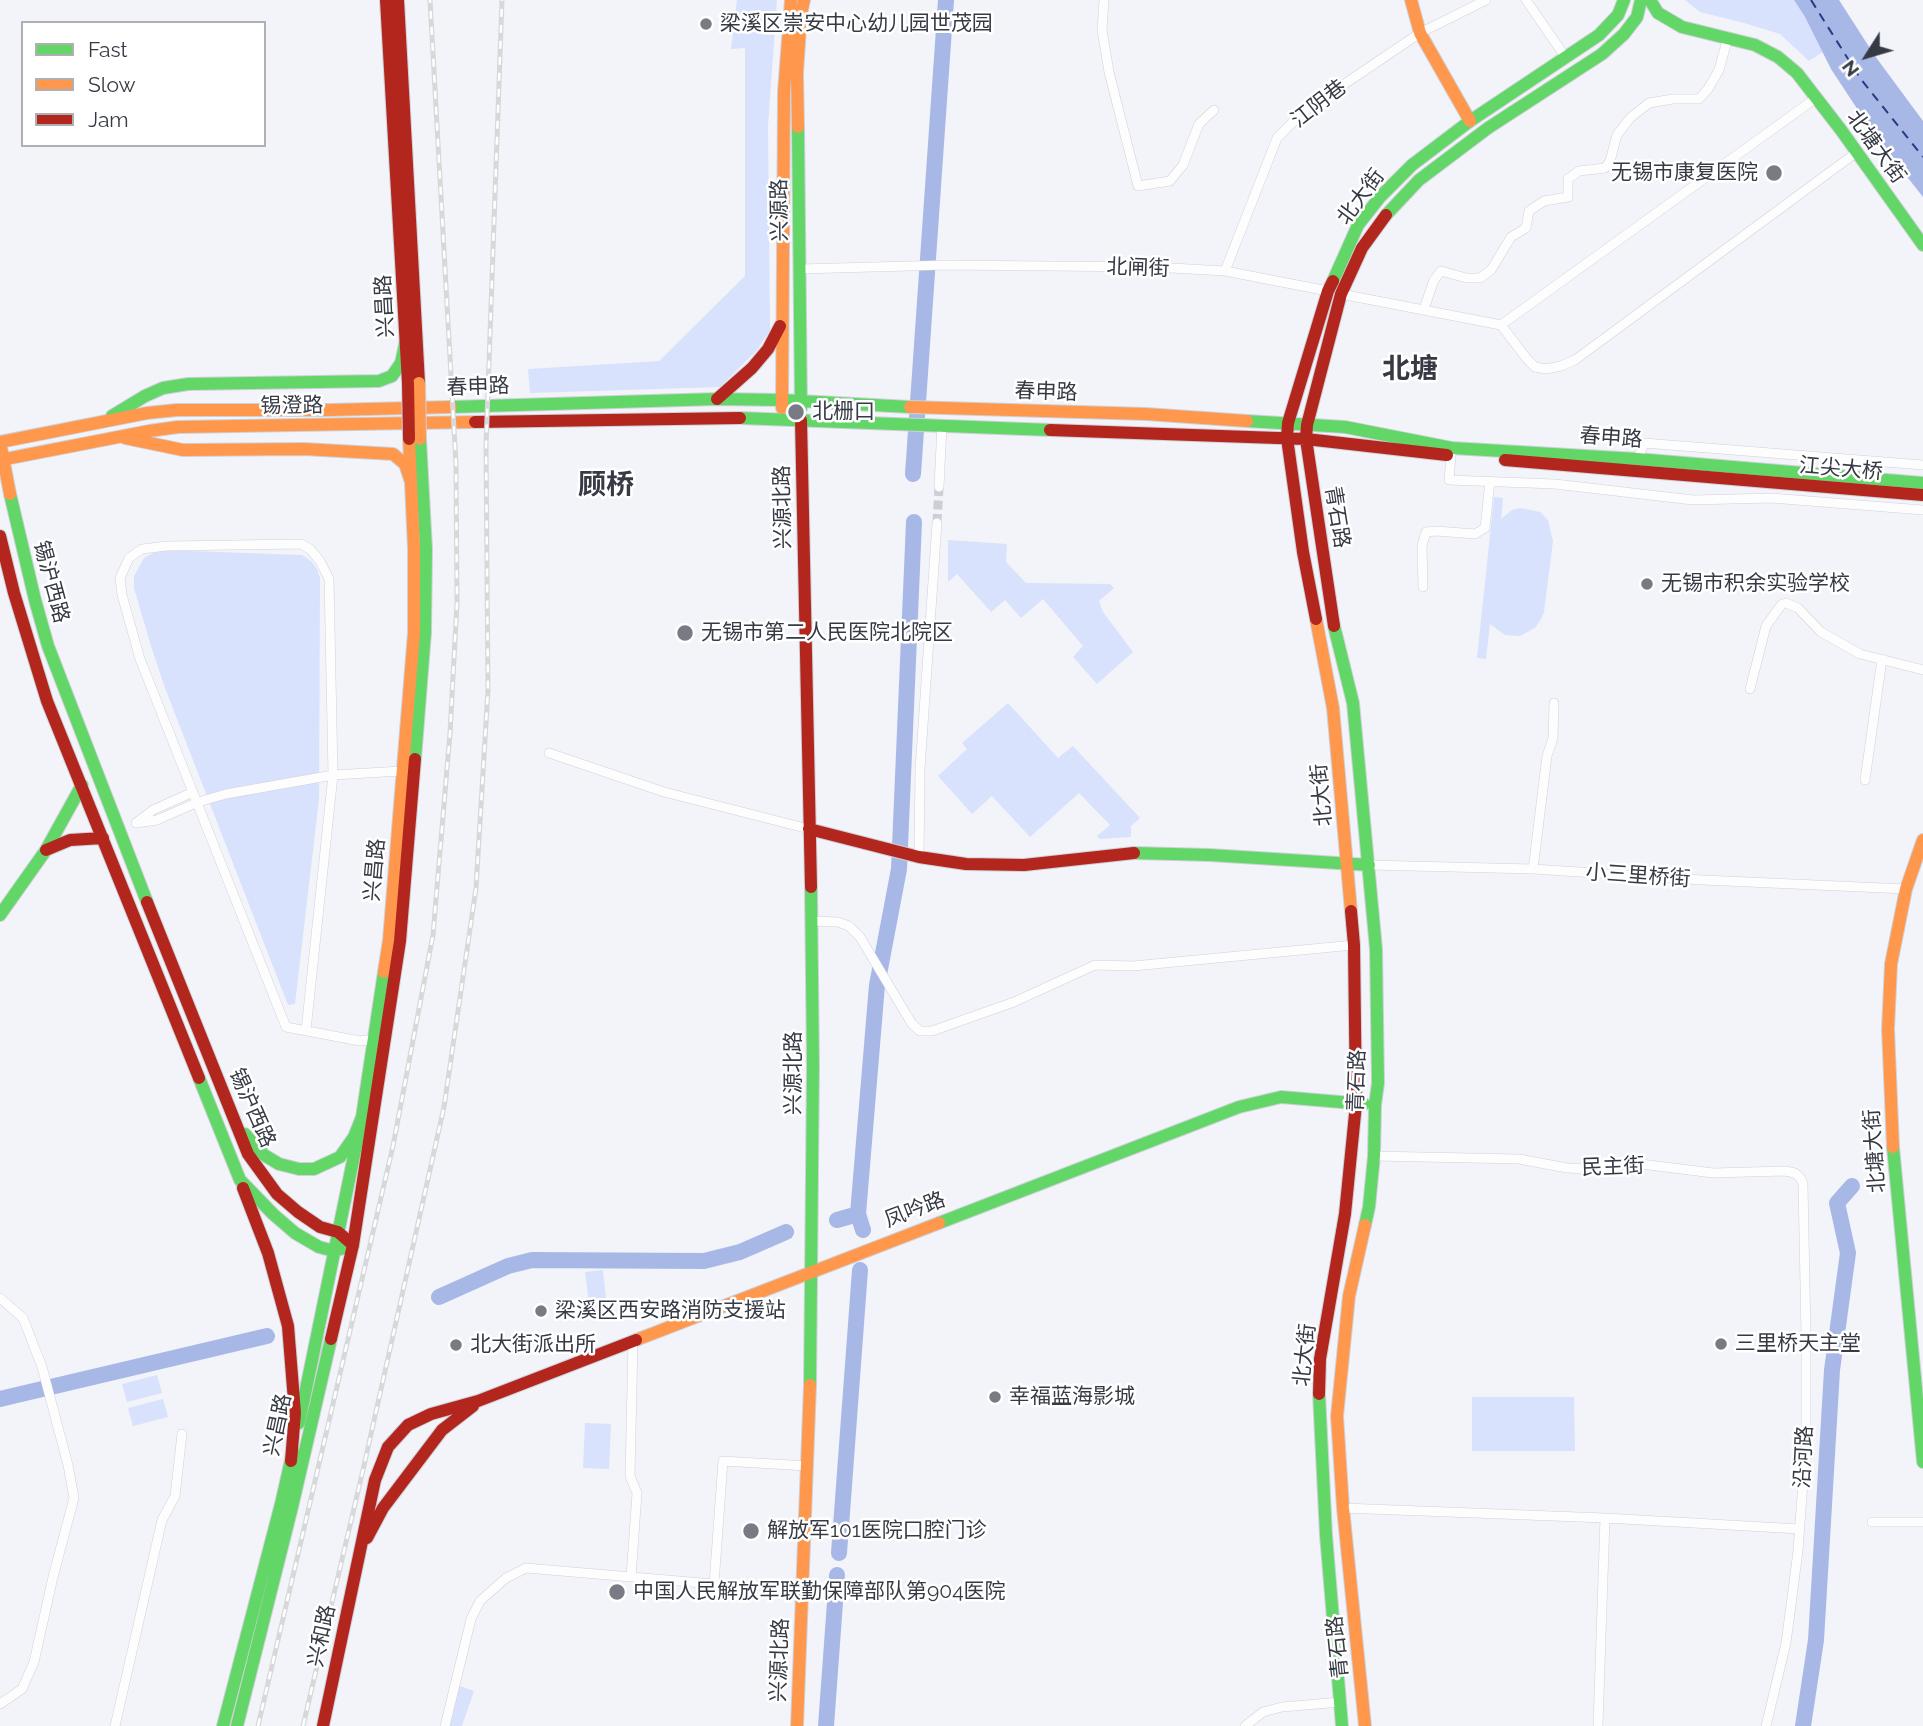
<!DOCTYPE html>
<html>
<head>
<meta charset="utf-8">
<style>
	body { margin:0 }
	#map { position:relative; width:1923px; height:1726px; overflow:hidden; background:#f2f4fa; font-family:Raleway,sans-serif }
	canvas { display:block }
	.legend { position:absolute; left:21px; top:21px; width:245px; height:126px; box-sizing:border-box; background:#fff; border:2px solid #afb0b4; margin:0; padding:9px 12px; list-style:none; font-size:21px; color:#363a44 }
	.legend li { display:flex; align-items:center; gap:14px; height:35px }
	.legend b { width:35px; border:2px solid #afb0b4 }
	.north { position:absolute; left:1832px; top:21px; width:70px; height:70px; -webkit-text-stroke:5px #fff; paint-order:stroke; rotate:233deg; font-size:19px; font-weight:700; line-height:28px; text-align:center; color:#363a44 }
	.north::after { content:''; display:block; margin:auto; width:24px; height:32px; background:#363a44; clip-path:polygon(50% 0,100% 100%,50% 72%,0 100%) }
</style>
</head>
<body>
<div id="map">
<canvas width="1923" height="1726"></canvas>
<ul class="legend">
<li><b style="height:9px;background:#63d668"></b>Fast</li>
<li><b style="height:9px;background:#ff974d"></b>Slow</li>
<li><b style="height:9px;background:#b3261e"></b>Jam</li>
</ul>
<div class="north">N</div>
</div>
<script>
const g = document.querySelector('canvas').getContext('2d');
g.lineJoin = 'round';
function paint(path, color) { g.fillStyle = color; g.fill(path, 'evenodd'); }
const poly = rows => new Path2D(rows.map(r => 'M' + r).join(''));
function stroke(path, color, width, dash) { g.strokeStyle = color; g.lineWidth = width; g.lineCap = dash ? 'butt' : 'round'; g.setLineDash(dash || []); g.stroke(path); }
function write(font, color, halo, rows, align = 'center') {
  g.font = font + ' Raleway,"Noto Sans SC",sans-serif'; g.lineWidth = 5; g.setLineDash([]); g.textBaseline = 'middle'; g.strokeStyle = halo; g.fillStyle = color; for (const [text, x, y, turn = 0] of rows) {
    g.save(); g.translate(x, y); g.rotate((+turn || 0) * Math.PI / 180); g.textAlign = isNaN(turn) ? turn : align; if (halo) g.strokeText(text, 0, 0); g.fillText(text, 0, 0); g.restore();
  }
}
paint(poly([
	[737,0,777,0,768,126,770,330,757,350,720,387,530,393,528,369,659,361,745,276,745,48,731,49],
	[1685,0,1794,0,1805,17,1823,52,1809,61,1780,34,1744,23,1700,12],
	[1494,497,1503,498,1501,519,1512,510,1521,508,1540,512,1548,520,1553,541,1544,612,1541,619,1535,628,1520,636,1505,635,1490,624,1486,659,1477,658],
	[948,540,1007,544,1006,562,1026,583,1110,584,1114,588,1099,601,1103,612,1133,652,1097,684,1073,657,1083,646,1043,599,1021,618,1005,600,991,612,957,574,948,582],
	[163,550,302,555,311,561,317,569,320,578,319,799,295,1004,288,1005,165,688,151,646,134,588,134,576,144,558,153,553],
	[1008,703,1058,758,1073,746,1140,818,1131,826,1131,837,1100,839,1097,836,1110,825,1079,793,1030,837,992,796,972,814,938,776,967,749,962,743],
	[603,1270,607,1308,590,1311,585,1272],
	[157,1375,162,1393,127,1402,122,1384],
	[1472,1397,1574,1397,1575,1451,1472,1451],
	[163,1399,168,1417,133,1426,128,1408],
	[585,1423,611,1424,609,1469,583,1468],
	[454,1684,474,1691,462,1726,440,1726]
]), '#d8e2fc');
paint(poly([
	[1794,0,1839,0,1875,56,1923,121,1923,197,1875,136,1831,69,1805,17]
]), '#a8b8e6');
stroke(poly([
	[913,474,946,0],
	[837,1220,858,1214],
	[863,1230,858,1214,877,985,899,869,914,522],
	[439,1297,508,1266,532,1260,704,1261,740,1252,786,1232],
	[0,1399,267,1336],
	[839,1553,860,1270],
	[826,1726,837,1575],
	[1803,1726,1816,1640,1832,1370,1848,1253,1837,1203,1852,1186]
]), '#a8b8e6', 16);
stroke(poly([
	[1811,0,1860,78,1923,157]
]), '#273a84', 2, [9, 7]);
stroke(poly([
	[937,523,939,487]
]), '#cccfd6', 9, [9, 4.5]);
const street = poly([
	[1104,0,1102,30,1109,72,1138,186,1170,181,1183,165,1199,124,1214,110],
	[1526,0,1566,58],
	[800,269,946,265,1153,267,1225,271,1328,291],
	[1225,271,1277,138,1303,112,1420,33,1486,0],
	[1341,294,1501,325,1816,98],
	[1424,309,1434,280,1441,271,1466,278,1480,278,1491,270,1511,237,1526,228,1529,211,1544,201,1568,197,1568,179,1579,171,1605,168,1610,161,1617,135,1630,118,1649,103,1673,99,1699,99,1708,89,1719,70,1728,37],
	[1501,325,1527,359,1535,367,1546,369,1561,366,1575,360,1857,152],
	[1451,456,1449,480,1555,484,1693,500,1771,498,1923,510],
	[1637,461,1644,443,1923,465],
	[939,487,942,425],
	[1423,587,1422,546,1426,532,1437,531,1475,534,1485,528,1490,481],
	[1750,689,1766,626,1782,604,1786,603,1798,608,1821,632,1860,654,1923,670],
	[549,753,664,792,809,829],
	[1865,780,1882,659],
	[193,792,153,810,136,823,157,820,198,802,226,794,333,775,402,771],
	[919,857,920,769,937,523],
	[1369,865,1533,869,1703,880,1906,889],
	[1533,869,1547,756,1553,738,1554,703],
	[811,921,838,922,849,926,860,937,912,1024,920,1031,932,1031,1014,1002,1095,965,1133,966,1354,945],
	[306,1030,333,775,329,579,320,561,310,549,301,544,167,546,142,549,129,558,120,578,122,595,140,659,286,1027,360,1041,374,1039],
	[1374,1156,1519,1159,1567,1168,1586,1169,1633,1163,1713,1173,1785,1171,1795,1173,1801,1179,1803,1184,1806,1336,1806,1440,1798,1551,1786,1643,1766,1726],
	[0,1298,23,1318,42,1367,68,1465,74,1498,53,1577,34,1662,22,1689,0,1704],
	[1343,1508,1605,1518,1598,1726],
	[1605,1518,1800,1529],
	[1872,1522,1923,1522],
	[631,1577,637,1493,630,1476,633,1341],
	[115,1726,162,1520,175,1496,182,1434],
	[445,1726,471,1619,480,1601,506,1578,526,1568,714,1584,723,1461,807,1466],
	[1245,1726,1263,1712,1282,1707,1341,1702]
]);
const fast = poly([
	[1650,0,1658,13,1682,27,1755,45,1778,57,1797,73,1841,130,1923,245],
	[798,127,801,408],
	[1386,215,1419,180,1488,128,1602,54,1624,34,1637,17,1641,0],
	[1333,281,1358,225,1380,197,1412,165,1470,121,1599,35,1618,15,1624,0],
	[451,407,717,399,782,400,910,407],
	[112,416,145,396,163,388,188,384,379,381,392,376,401,363,406,340],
	[740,418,1050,430],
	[1247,421,1345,427,1452,448,1637,459,1923,483],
	[10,494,35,600,48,646,147,902],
	[1334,626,1353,703,1376,949,1378,1083,1375,1105,1374,1156,1369,1207,1365,1225],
	[415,759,425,633,426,549,420,439],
	[1134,853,1210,855,1369,865],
	[0,915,46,850,82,785],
	[199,1078,240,1180,273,1214,295,1233,319,1247,334,1251,353,1245],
	[245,1134,264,1155,279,1164,299,1169,314,1169,340,1157,354,1137,362,1117],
	[1893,1147,1923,1462],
	[939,1223,1239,1107,1281,1097,1364,1104],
	[810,1385,813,1066,811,887],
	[1319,1394,1326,1535,1342,1726],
	[299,1423,362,1117,384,972],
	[223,1726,281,1504,293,1451],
	[237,1726,292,1507,331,1339]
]);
const slow = poly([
	[1411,0,1420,33,1470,121],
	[798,127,797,73,801,14,804,0],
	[910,407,1146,414,1247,421],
	[782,408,784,92,791,0],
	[125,438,183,450,304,449,393,454,405,464,411,482],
	[0,460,149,431,178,427,475,422],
	[10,494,0,442,147,413,177,410,329,410,451,407],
	[1316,619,1333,708,1351,911],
	[384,972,389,940,414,633,414,549,409,439],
	[1893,1147,1888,1029,1891,964,1906,889,1923,840],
	[1365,1225,1349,1296,1337,1416,1343,1508,1365,1726],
	[636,1340,939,1223],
	[797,1726,810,1385]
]);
const jam = poly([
	[386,0,408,383],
	[398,0,419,383],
	[717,399,752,368,768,349,780,326],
	[801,420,811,887],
	[475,422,740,418],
	[1050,430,1306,439,1447,455],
	[1505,460,1923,495],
	[0,536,14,593,47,701,199,1078],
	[1316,619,1303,552,1287,438,1288,423,1328,291,1333,281],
	[1334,626,1306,439,1307,425,1341,294,1362,248,1386,215],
	[809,829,919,857,966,864,1024,865,1134,853],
	[46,850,70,840,103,838],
	[147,902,248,1154,277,1194,298,1212,320,1227,338,1232,353,1245],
	[243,1188,268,1253,288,1326,295,1413,291,1461],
	[331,1339,353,1245,400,941,415,759],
	[1319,1394,1320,1359,1345,1214,1356,1104,1354,945,1351,911],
	[367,1538,383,1508,442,1430,473,1406],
	[323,1726,375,1480,388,1447,408,1425,431,1414,478,1401,636,1340]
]);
stroke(street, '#cfd1d9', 10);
stroke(fast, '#cfd1d9', 14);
stroke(slow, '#cfd1d9', 14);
stroke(jam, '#cfd1d9', 14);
stroke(street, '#fdfdfe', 9);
stroke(fast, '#63d668', 12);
stroke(slow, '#ff974d', 12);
stroke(jam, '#b3261e', 12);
const rail = poly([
	[258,1726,393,1146,433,935,450,733,457,603,456,465,430,0],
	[303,1726,363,1470,444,1107,476,888,488,690,486,446,502,0]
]);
stroke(rail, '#d7d8da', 5);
stroke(rail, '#fff', 2.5, [8]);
const slowBridge = poly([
	[419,383,420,439]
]);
const jamBridge = poly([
	[408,383,409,439]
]);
stroke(slowBridge, '#cfd1d9', 14, []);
stroke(jamBridge, '#cfd1d9', 14, []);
stroke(slowBridge, '#ff974d', 12);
stroke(jamBridge, '#b3261e', 12);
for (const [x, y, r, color] of [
	[706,24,7,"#787b84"],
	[1774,173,9,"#787b84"],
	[796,412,9,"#787b84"],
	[1647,584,7,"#787b84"],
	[685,633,9,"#787b84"],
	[541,1311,7,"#787b84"],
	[1721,1344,7,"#787b84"],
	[456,1345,7,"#787b84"],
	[995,1397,7,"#787b84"],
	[751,1531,9,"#787b84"],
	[617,1592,9,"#787b84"]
]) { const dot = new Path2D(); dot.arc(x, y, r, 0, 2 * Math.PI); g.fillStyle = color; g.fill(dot); stroke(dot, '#fff', 2.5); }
write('21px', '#363a44', '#fff', [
	["梁溪区崇安中心幼儿园世茂园",720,24],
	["无锡市康复医院",1758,173,"right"],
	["北栅口",812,412],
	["无锡市积余实验学校",1661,584],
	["无锡市第二人民医院北院区",701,633],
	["梁溪区西安路消防支援站",555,1311],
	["三里桥天主堂",1735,1344],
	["北大街派出所",470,1345],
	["幸福蓝海影城",1009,1397],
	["解放军101医院口腔门诊",767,1531],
	["中国人民解放军联勤保障部队第904医院",633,1592]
], 'left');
write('21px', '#363a44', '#fff', [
	["江阴巷",1319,104,-38],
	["北塘大街",1876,147,54],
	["北大街",1361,197,-53],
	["兴源路",780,210,-91],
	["北闸街",1138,268,2],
	["兴昌路",385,306,-93],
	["春申路",478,387,-2],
	["春申路",1046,392,2],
	["锡澄路",292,406,-1],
	["春申路",1611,438,4],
	["江尖大桥",1841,469,5],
	["兴源北路",783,507,-91],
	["青石路",1337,517,81],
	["锡沪西路",51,582,75],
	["北大街",1322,795,-95],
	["兴昌路",375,870,-85],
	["小三里桥街",1638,876,4],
	["兴源北路",794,1073,-90],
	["青石路",1357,1081,-88],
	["锡沪西路",252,1108,66],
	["北塘大街",1875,1151,-94],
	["民主街",1613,1167,-2],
	["凤吟路",915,1210,-21],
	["北大街",1305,1355,-84],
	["兴昌路",278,1425,-78],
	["沿河路",1804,1457,-87],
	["兴和路",322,1636,-78],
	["青石路",1338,1647,-96],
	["兴源北路",780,1660,-88]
]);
write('bold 28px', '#363a44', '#fff', [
	["北塘",1410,370],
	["顾桥",606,486]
]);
</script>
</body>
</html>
